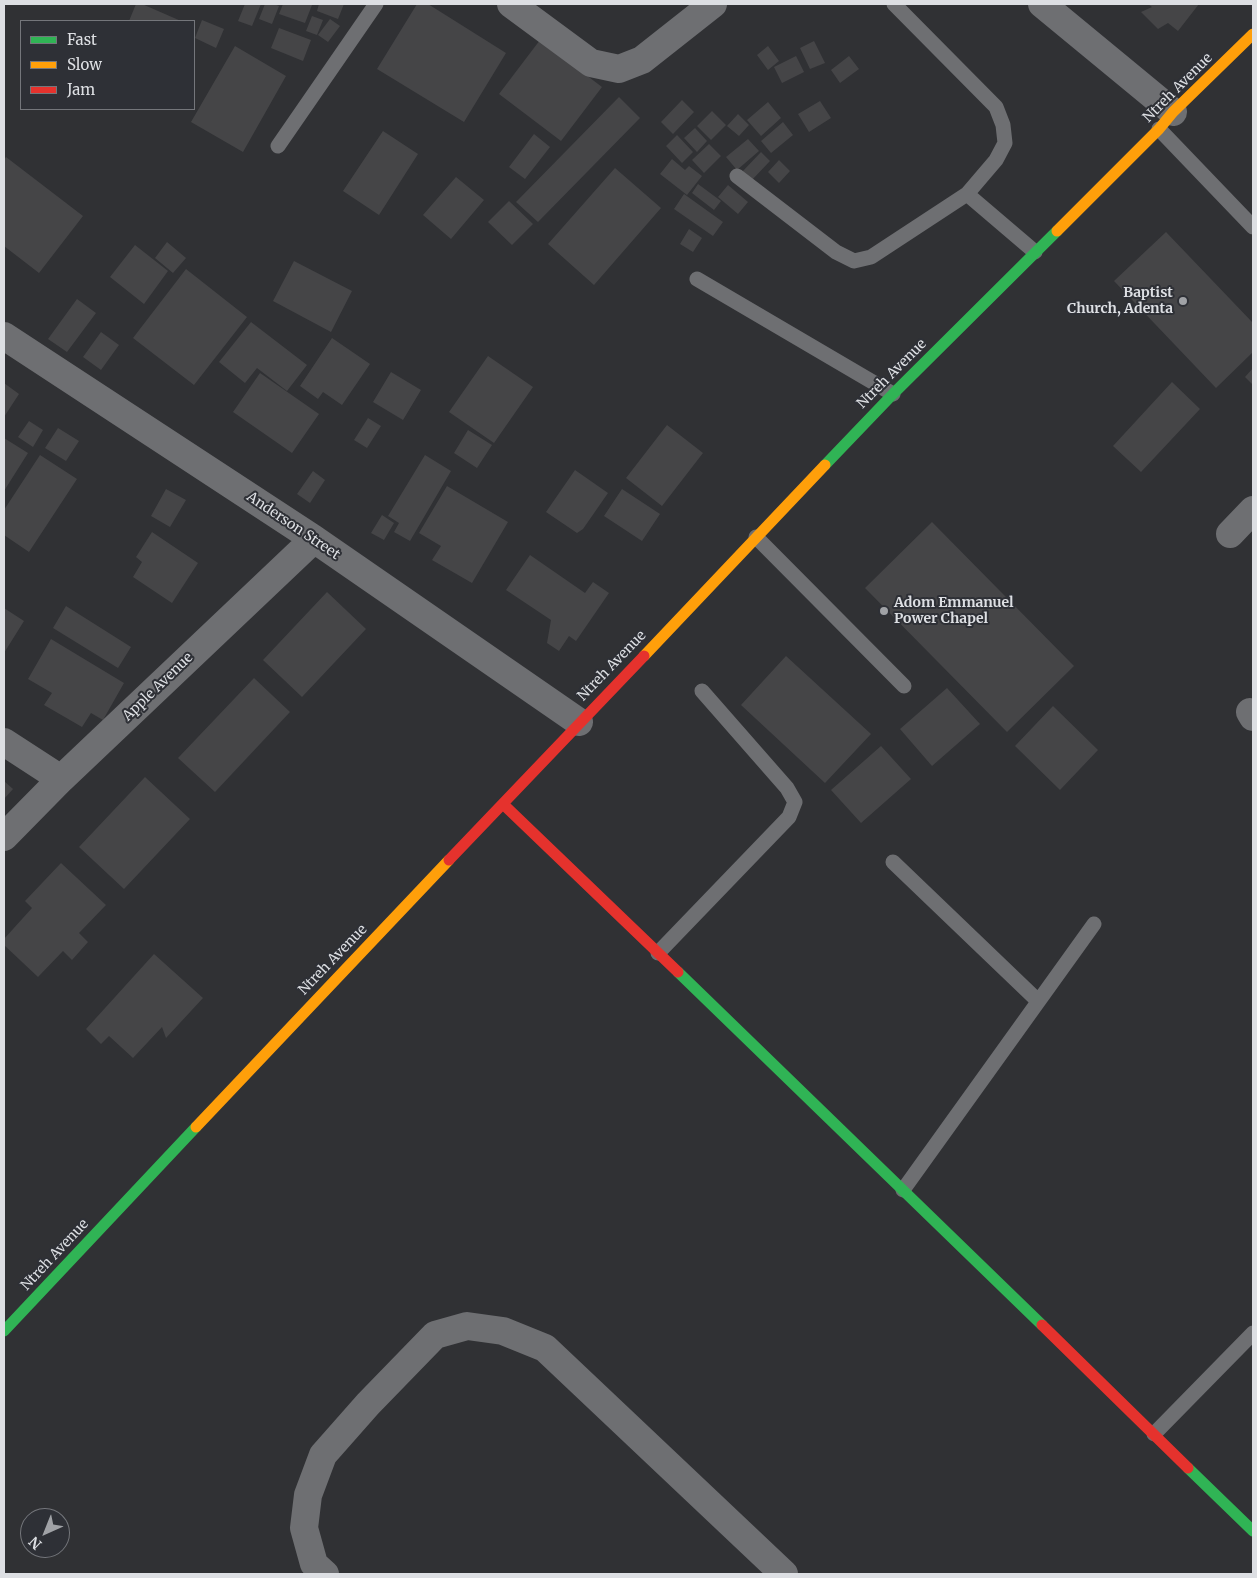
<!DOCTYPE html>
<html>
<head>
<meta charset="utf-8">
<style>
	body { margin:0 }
	#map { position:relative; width:1257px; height:1578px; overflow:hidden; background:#303134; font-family:Merriweather,serif }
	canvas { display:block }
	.frame { position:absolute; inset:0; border:5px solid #dddfe3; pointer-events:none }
	.legend { position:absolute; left:20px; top:20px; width:175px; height:90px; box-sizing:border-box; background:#2e3036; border:1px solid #74767b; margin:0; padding:6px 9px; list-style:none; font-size:15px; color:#dddfe3 }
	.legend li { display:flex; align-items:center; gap:10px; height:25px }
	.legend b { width:25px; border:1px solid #74767b }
	.north { position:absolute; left:20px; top:1508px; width:50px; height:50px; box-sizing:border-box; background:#2e3036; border:1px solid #74767b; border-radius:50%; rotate:224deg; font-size:14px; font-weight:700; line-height:20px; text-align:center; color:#dddfe3 }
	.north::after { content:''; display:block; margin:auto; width:18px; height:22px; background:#a0a2a6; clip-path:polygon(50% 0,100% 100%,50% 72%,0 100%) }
</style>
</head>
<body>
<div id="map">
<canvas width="1257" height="1578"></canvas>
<div class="frame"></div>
<ul class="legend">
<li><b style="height:6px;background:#30b455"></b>Fast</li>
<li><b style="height:6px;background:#ff9f0a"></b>Slow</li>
<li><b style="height:6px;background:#e5322d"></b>Jam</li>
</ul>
<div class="north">N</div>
</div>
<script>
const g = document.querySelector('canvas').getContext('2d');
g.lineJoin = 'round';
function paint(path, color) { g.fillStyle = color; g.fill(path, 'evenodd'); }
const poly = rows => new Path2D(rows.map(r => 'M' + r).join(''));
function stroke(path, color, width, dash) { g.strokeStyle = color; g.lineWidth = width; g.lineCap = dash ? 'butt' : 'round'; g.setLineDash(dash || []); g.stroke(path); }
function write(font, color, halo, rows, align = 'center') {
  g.font = font + ' Merriweather,serif'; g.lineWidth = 4; g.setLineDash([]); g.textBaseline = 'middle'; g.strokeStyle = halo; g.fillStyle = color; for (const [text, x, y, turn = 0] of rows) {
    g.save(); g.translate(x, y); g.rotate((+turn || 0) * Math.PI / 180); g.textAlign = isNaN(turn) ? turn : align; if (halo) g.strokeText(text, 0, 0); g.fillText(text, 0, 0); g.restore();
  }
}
paint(poly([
	[136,4,142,4,181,21,129,21],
	[245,4,261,4,252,26,238,21],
	[265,4,274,4,279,6,272,24,259,19],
	[283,4,308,4,312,5,305,23,279,14],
	[319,4,344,4,338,19,317,11],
	[417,4,428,4,506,53,464,122,377,69],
	[1148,4,1199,4,1178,31,1168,23,1158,29,1141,12,1152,7],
	[312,16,323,20,317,35,306,31],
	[330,19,340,26,328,42,318,35],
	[202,20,224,29,216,48,195,38],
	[279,28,311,40,303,61,271,48],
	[540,40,602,87,561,141,499,94],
	[814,41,825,63,810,69,800,48],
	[235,46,286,76,243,152,191,122],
	[768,46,779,61,768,70,757,55],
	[796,56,804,72,782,83,774,67],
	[849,56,859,69,840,83,831,70],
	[619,97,640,118,538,222,516,202],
	[682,100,694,112,673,134,661,122],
	[820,101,831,118,809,132,798,114],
	[768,102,781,118,761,136,747,120],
	[712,111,726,125,711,140,697,126],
	[738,114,749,125,739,136,727,126],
	[783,122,793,135,771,153,761,141],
	[695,128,707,141,697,152,684,138],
	[383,131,418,154,379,215,343,191],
	[534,134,550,147,525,179,509,167],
	[677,135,693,152,682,163,666,146],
	[748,139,759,151,737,170,726,157],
	[709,144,721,156,704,173,692,160],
	[761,152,770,161,751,181,742,172],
	[6,157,83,216,39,273,4,246,4,160],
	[672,159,685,170,689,166,702,176,687,195,660,174],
	[779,160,790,171,779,183,768,172],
	[615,168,661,208,594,285,548,244],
	[456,177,484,200,451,239,423,215],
	[698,184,721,201,714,210,692,193],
	[728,185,748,202,738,214,718,197],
	[684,194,723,222,713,236,674,209],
	[509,201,533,224,512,245,488,222],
	[689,229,702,238,693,252,680,244],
	[1166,232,1253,323,1253,352,1216,388,1114,281],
	[167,242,186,258,173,273,155,258],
	[135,245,168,271,144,304,110,277],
	[294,261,352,291,331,332,273,301],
	[186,269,247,317,194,385,133,338],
	[77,299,96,313,67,352,48,339],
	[251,322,307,365,287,391,257,368,245,383,219,362],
	[101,332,119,345,101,370,83,357],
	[332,338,370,364,342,405,323,392,318,399,300,386],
	[488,356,533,387,494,443,449,412],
	[1253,368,1253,385,1245,377],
	[391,372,421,390,403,420,373,402],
	[260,373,319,414,292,453,233,412],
	[1172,382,1200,409,1141,472,1113,446],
	[4,383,19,394,4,417],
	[368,418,381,426,367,448,354,440],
	[29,421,43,430,33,447,18,437],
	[667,425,703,453,662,506,626,478],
	[58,428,79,441,66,461,45,448],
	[468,430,492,445,477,468,454,453],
	[4,438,28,453,4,491],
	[40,455,77,479,29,552,4,535,4,510],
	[425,455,451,471,410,541,394,532,399,523,388,516],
	[575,470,608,493,583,529,577,533,546,512],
	[313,471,325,480,310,503,297,494],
	[447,486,508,522,472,583,432,560,441,546,419,533],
	[166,489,186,500,170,527,151,516],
	[622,489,660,514,642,541,604,516],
	[382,515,394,523,384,540,371,533],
	[932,522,1074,666,1007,732,865,588],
	[152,532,198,563,172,603,133,577,142,562,136,557],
	[530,555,585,593,593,582,609,593,576,641,569,636,559,651,547,643,551,620,506,590],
	[327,592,366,629,302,697,263,660],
	[66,606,131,647,118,668,53,628],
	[4,608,24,621,4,653],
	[51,639,124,683,103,720,91,713,82,727,44,705,52,693,28,679],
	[786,656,871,734,825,783,741,705],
	[254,678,290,712,215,792,178,758],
	[947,688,980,724,932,766,900,729],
	[1053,706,1098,750,1060,790,1015,746],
	[881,746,911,779,861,823,831,790],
	[145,777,190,819,124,889,79,847],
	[4,781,13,789,4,799],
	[61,863,106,905,79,933,88,942,72,960,63,951,38,977,4,945,4,939,32,908,25,901],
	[154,954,203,998,166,1038,162,1027,133,1058,109,1036,101,1044,86,1029]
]), '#454547');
stroke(poly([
	[894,4,996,107,1003,125,1005,143,996,160,967,194],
	[1159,129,1253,227],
	[278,146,376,4],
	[737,176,836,252,854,261,871,257,967,194,1035,252],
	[697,279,893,394],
	[756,537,904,686],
	[893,862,1038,1001],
	[658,953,789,817,795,802,787,788,702,691],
	[903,1190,1094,924],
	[1154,1434,1253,1333]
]), '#6e6f72', 15);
stroke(poly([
	[511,4,591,63,619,69,642,60,713,4],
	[1042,4,1173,112],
	[4,336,314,539,579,722],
	[1230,534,1253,510],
	[1250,712,1253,717],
	[4,742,61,779],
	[4,837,61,779,314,539],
	[325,1574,314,1564,304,1528,308,1495,323,1455,368,1404,435,1335,467,1326,503,1331,545,1348,784,1574]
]), '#6e6f72', 28);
stroke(poly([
	[825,465,893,394,1057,231],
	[678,972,1042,1325],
	[4,1331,196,1127],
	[1188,1468,1253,1531]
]), '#30b455', 11);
stroke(poly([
	[1057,231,1159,129,1173,112,1253,34],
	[644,656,825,465],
	[196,1127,449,860]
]), '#ff9f0a', 11);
stroke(poly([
	[503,804,678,972],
	[449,860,644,656],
	[1042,1325,1188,1468]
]), '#e5322d', 11);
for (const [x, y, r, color] of [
	[1183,301,5,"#a0a2a6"],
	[884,611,5,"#a0a2a6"]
]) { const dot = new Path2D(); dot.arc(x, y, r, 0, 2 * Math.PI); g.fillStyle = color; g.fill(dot); stroke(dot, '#2e3036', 2); }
write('14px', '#dddfe3', '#2e3036', [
	["Ntreh Avenue",1178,88,-45],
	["Ntreh Avenue",892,374,-45],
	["Anderson Street",293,526,34],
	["Ntreh Avenue",612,666,-46],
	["Apple Avenue",158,687,-44],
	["Ntreh Avenue",333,960,-46],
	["Ntreh Avenue",55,1255,-47]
]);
write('bold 14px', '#dddfe3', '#2e3036', [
	["Baptist",1173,293],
	["Church, Adenta",1173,309],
	["Adom Emmanuel",894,603,"left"],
	["Power Chapel",894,619,"left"]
], 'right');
</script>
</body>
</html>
